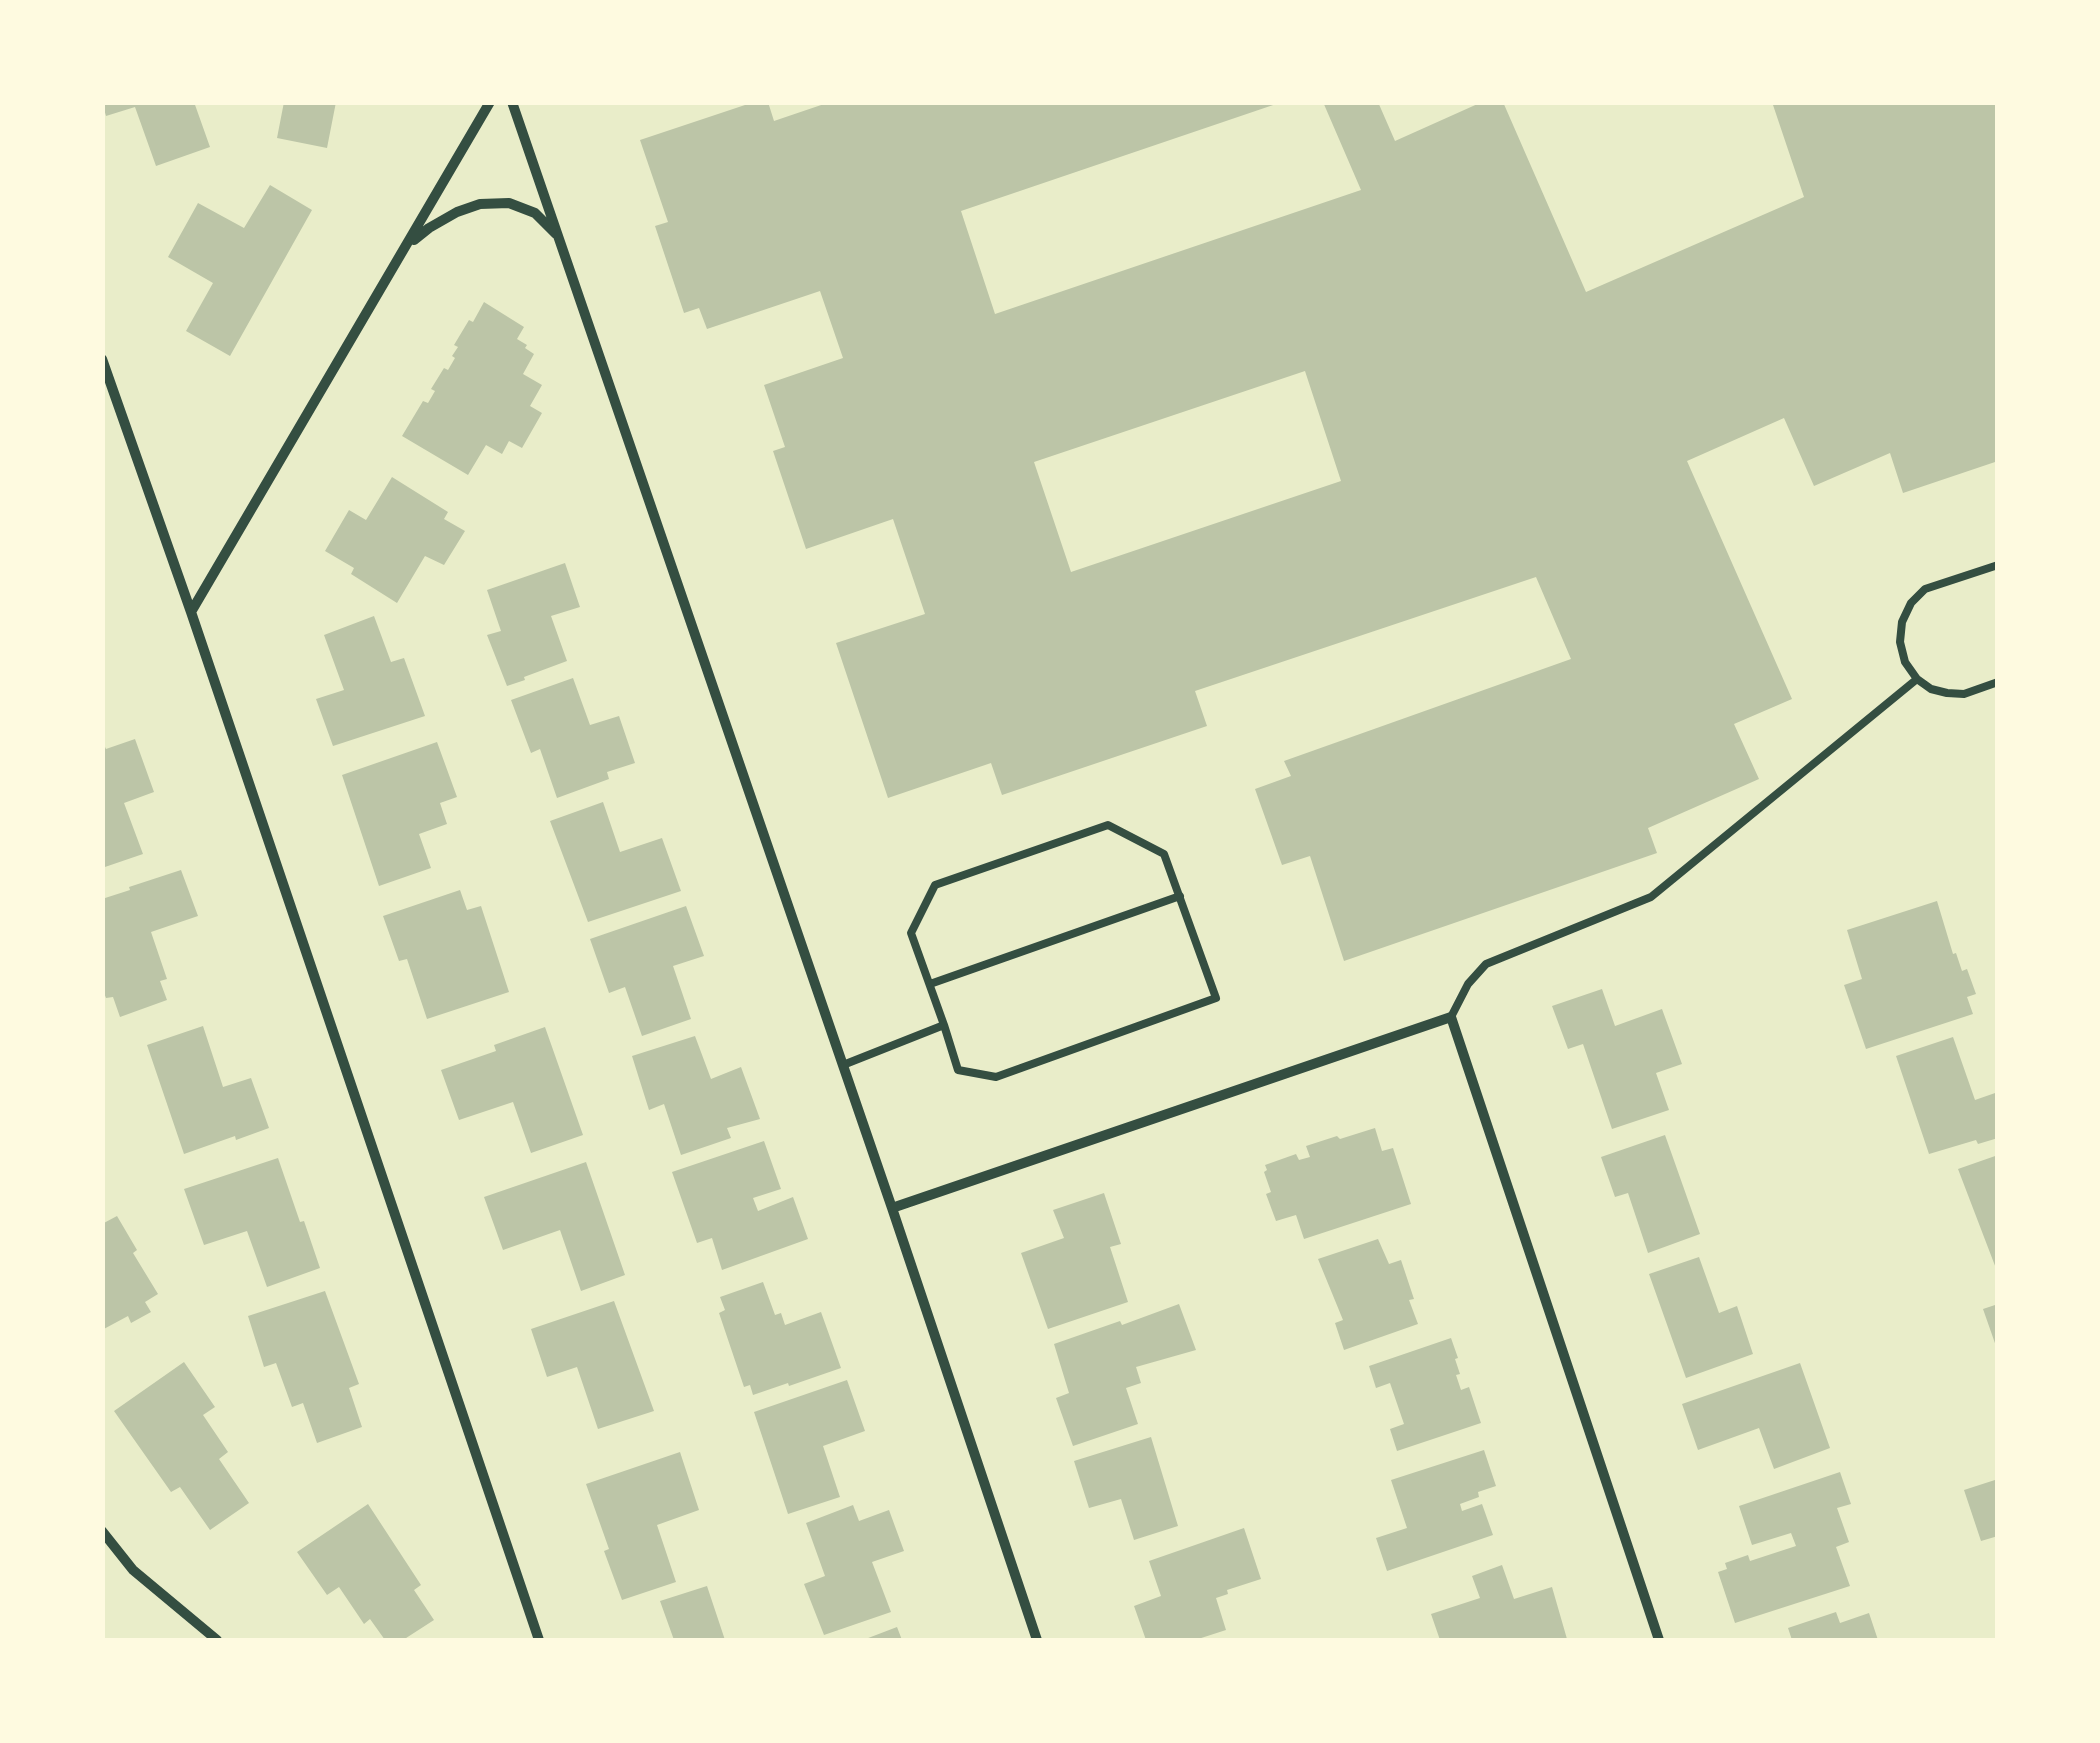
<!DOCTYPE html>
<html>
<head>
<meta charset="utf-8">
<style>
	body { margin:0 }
	#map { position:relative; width:2100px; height:1743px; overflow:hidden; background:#e9edc9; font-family:Rubik,sans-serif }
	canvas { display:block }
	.frame { position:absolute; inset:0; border:105px solid #fefae0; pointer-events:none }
</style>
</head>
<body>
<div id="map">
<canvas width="2100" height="1743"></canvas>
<div class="frame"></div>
</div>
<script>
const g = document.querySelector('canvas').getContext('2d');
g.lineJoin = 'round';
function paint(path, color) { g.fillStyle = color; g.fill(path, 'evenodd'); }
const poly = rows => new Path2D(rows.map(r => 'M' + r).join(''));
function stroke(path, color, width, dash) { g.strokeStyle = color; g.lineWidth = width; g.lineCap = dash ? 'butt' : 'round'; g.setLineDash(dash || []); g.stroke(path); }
paint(poly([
	[102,102,194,102,210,147,156,166,135,107,106,116],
	[284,102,336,102,327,148,277,138],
	[754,102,768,102,774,121,830,102,1282,102,961,211,995,314,1361,190,1323,102,1378,102,1395,141,1482,102,1503,102,1586,292,1804,197,1772,102,1998,102,1998,461,1903,493,1890,453,1814,486,1784,418,1687,461,1792,699,1734,724,1759,779,1648,828,1657,853,1344,961,1310,856,1282,865,1255,789,1291,776,1284,761,1571,659,1536,577,1195,691,1207,726,1002,795,991,763,888,798,836,643,925,614,893,519,806,549,773,451,785,447,764,385,843,358,820,291,707,329,699,308,684,313,655,226,668,222,640,140],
	[1305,371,1341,481,1071,572,1034,462],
	[270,185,312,210,230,356,186,331,213,283,168,257,198,203,244,228],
	[484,302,524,327,517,339,527,345,525,348,534,354,523,374,542,385,530,406,542,413,522,448,509,441,502,454,486,445,468,475,402,436,423,401,428,403,435,391,431,389,444,368,448,370,455,358,452,356,458,347,454,345,469,320,473,322],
	[392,477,448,512,444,519,465,531,444,565,425,556,397,603,351,574,354,568,325,551,349,510,366,520],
	[565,563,580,607,551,616,567,661,524,677,525,680,507,686,487,635,501,631,487,590],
	[374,616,391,662,404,658,425,716,333,746,316,699,344,690,324,635],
	[573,678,590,725,619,716,635,763,607,772,609,779,557,798,540,749,531,753,511,700],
	[135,739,154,792,124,803,143,854,102,868,102,741,106,749],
	[437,742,457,797,440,803,447,824,419,834,431,868,379,886,342,775],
	[603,802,620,852,662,838,681,891,588,922,550,821],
	[181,870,198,916,151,932,167,979,160,981,167,1000,120,1017,113,997,106,998,102,988,102,899,130,890,129,887],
	[460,890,467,910,481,906,509,992,427,1019,407,959,399,961,383,916],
	[1937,901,1953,954,1956,953,1962,971,1967,969,1976,994,1967,997,1973,1014,1866,1049,1844,985,1862,979,1847,930],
	[686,906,704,956,673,966,691,1019,642,1036,625,987,609,993,590,939],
	[1602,989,1615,1026,1662,1009,1682,1064,1656,1073,1669,1110,1612,1129,1583,1044,1568,1049,1552,1006],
	[203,1026,223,1087,251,1078,269,1128,236,1140,235,1136,184,1154,147,1045],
	[545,1027,583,1135,531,1153,513,1102,459,1120,441,1070,496,1051,494,1045],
	[695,1036,711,1079,741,1067,760,1119,727,1128,731,1138,681,1155,664,1104,649,1110,632,1056],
	[1953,1037,1975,1100,1998,1092,1998,1138,1978,1144,1976,1140,1929,1154,1896,1056],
	[1375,1128,1382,1151,1393,1148,1411,1204,1304,1239,1296,1215,1276,1221,1266,1194,1271,1192,1264,1172,1267,1170,1265,1165,1296,1154,1299,1160,1310,1157,1306,1146,1337,1136,1340,1139],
	[1665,1135,1700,1234,1648,1253,1628,1193,1615,1197,1601,1157],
	[764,1141,781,1189,753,1198,758,1211,793,1197,808,1239,722,1270,712,1238,697,1243,672,1172],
	[1998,1155,1998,1271,1997,1271,1958,1169],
	[278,1158,300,1222,304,1221,320,1268,267,1287,247,1231,204,1245,184,1189],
	[586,1162,625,1275,581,1291,560,1230,503,1250,484,1197],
	[1104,1193,1121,1244,1110,1247,1128,1302,1048,1329,1021,1253,1064,1238,1053,1210],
	[117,1216,137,1250,133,1253,158,1294,145,1302,151,1312,131,1323,128,1316,102,1330,102,1224],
	[1378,1239,1389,1264,1401,1260,1414,1299,1409,1300,1418,1324,1344,1350,1335,1323,1343,1320,1318,1259],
	[1699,1257,1719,1313,1737,1306,1753,1354,1686,1378,1649,1274],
	[763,1282,775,1315,781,1313,785,1325,821,1312,841,1368,789,1386,788,1383,753,1395,750,1385,744,1387,719,1313,725,1310,720,1297],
	[325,1291,359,1384,349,1388,362,1427,317,1443,303,1403,292,1407,276,1363,264,1367,248,1316],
	[614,1301,654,1411,598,1429,577,1367,547,1377,531,1329],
	[1179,1304,1196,1350,1136,1367,1141,1383,1126,1388,1138,1424,1073,1446,1056,1398,1069,1393,1054,1344,1120,1321,1122,1325],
	[1998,1304,1998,1349,1997,1349,1983,1309],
	[1451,1338,1458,1358,1455,1359,1460,1374,1456,1375,1461,1390,1469,1387,1481,1423,1397,1451,1390,1429,1404,1424,1390,1383,1376,1388,1369,1366],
	[184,1362,215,1407,203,1415,228,1452,219,1459,249,1503,210,1530,180,1487,171,1492,114,1411],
	[1800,1363,1830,1448,1774,1469,1759,1428,1698,1450,1682,1404],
	[847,1380,865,1431,823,1446,840,1497,788,1514,754,1412],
	[1151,1437,1178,1526,1134,1540,1121,1499,1089,1508,1074,1461],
	[1484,1450,1496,1486,1478,1492,1479,1497,1460,1504,1462,1511,1482,1504,1493,1535,1387,1571,1376,1538,1407,1528,1391,1480],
	[680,1452,699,1510,657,1525,676,1582,622,1600,604,1551,609,1549,586,1484],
	[1840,1472,1851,1504,1837,1508,1849,1542,1836,1547,1850,1586,1735,1623,1718,1572,1727,1569,1725,1563,1748,1555,1750,1561,1796,1546,1791,1533,1752,1545,1739,1506],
	[1998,1479,1998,1536,1981,1541,1964,1490],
	[368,1504,421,1585,414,1590,434,1620,403,1640,385,1640,370,1619,364,1624,339,1587,327,1595,297,1552],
	[853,1505,859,1521,889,1510,904,1551,872,1562,891,1612,824,1635,804,1584,825,1576,806,1523],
	[1244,1528,1261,1579,1227,1590,1228,1594,1216,1598,1226,1630,1195,1640,1146,1640,1134,1606,1161,1596,1149,1561],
	[1502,1565,1514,1599,1552,1587,1567,1639,1440,1640,1431,1614,1480,1598,1472,1576],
	[707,1586,725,1640,674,1640,660,1601],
	[1836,1612,1840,1623,1869,1613,1878,1640,1792,1640,1788,1628],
	[897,1627,902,1640,863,1640]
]), '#bcc5a7');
stroke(poly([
	[1998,565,1925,589,1911,603,1902,622,1900,642,1905,662,1917,679,1931,689,1947,693,1964,694,1998,682],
	[930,984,1180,896],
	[1451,1017,1468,984,1486,964,1651,897,1917,679],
	[843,1065,944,1025,958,1070,996,1077,1216,998,1164,854,1108,825,935,885,911,933,944,1025]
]), '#344e41', 8);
stroke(poly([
	[512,102,892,1208,1037,1640],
	[414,240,429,228,457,212,480,204,509,203,535,213,556,234],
	[102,359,191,612,539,1640],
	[191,612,490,102],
	[892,1208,1451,1017,1659,1640],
	[102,1531,133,1570,217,1640]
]), '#344e41', 10);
</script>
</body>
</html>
